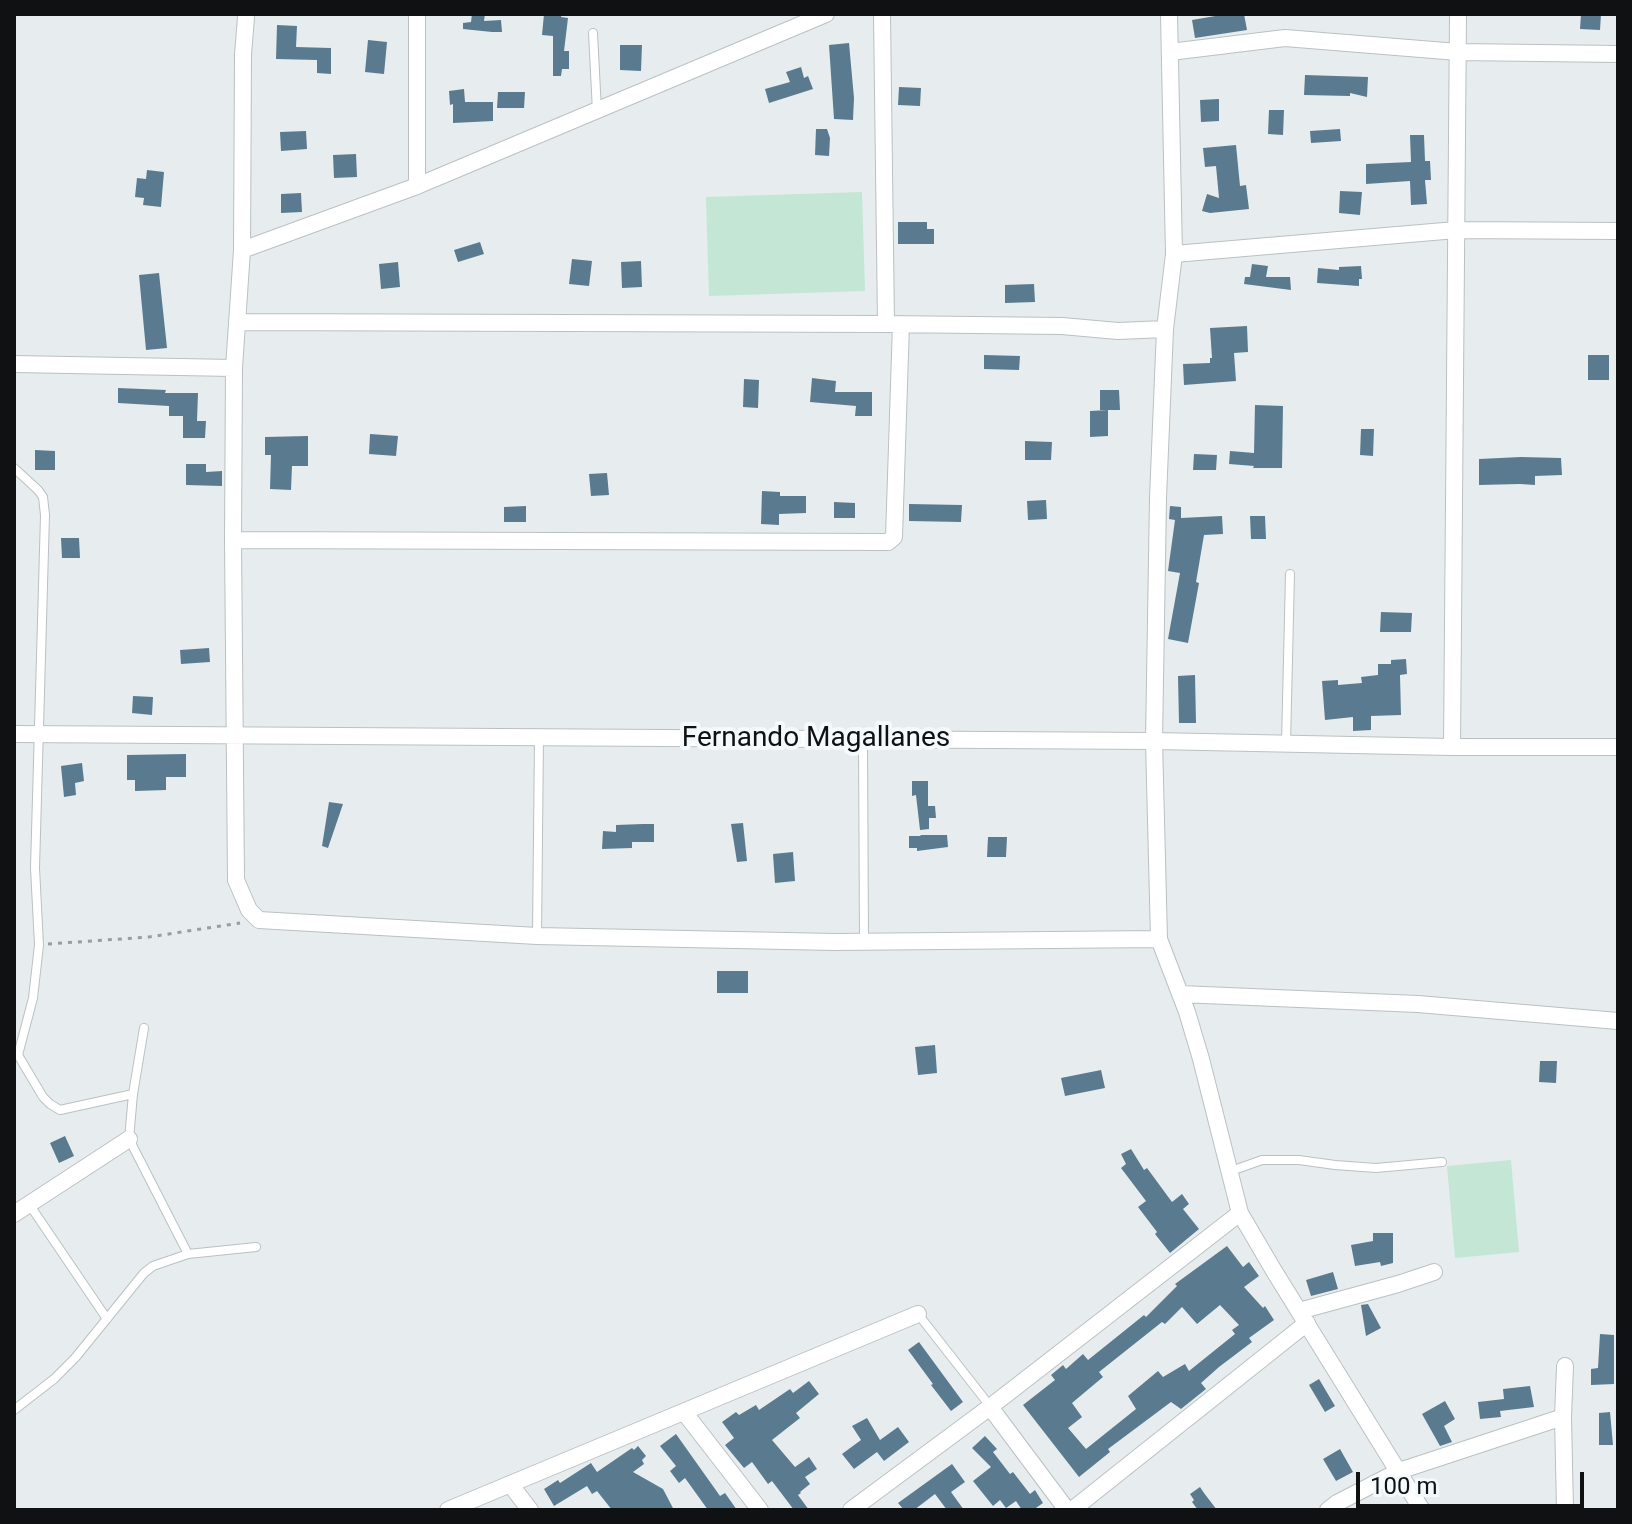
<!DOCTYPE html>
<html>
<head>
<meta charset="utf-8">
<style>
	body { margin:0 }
	#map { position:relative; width:1632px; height:1524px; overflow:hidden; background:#e7edee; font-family:Roboto,sans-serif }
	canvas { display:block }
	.frame { position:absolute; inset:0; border:16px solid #0f1112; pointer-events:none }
	.scale { position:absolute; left:1356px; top:1472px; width:228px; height:36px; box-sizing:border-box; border:4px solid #0f1112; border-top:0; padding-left:10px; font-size:24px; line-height:28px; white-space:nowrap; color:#0f1112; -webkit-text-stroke:6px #f4fafb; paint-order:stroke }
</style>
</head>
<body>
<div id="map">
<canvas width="1632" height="1524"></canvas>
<div class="frame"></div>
<div class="scale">100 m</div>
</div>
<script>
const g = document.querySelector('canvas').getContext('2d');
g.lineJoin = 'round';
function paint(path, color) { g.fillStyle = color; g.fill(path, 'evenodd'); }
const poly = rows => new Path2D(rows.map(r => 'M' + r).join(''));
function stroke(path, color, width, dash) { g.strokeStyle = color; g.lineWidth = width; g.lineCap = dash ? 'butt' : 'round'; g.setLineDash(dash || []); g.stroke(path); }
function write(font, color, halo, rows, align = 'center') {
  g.font = font + ' Roboto,sans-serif'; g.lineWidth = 8; g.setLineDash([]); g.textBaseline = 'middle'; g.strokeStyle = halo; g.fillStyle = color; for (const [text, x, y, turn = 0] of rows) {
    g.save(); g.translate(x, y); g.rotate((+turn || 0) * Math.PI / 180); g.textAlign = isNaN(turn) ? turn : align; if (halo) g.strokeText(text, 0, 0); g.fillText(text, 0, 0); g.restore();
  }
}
paint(poly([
	[862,192,865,291,709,296,706,197],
	[1511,1160,1519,1252,1455,1258,1447,1166]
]), '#c4e6d5');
paint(poly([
	[472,14,485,14,484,21,501,20,502,32,492,32,463,29,463,23,471,22],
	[544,14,562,14,561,17,568,18,564,51,569,51,569,69,562,69,561,76,553,76,553,36,542,35],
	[1227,14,1244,14,1247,30,1195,38,1192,20],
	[1581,14,1601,14,1600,30,1580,29],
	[277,25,297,26,296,47,331,48,331,74,317,73,317,60,276,59],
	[368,40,387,42,384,74,365,72],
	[849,43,854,98,853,120,834,119,829,45],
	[620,45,642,45,641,71,620,70],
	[801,67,804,78,808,76,813,89,769,103,765,89,790,82,786,72],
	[1305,75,1368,77,1367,97,1350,93,1350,96,1304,95],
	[899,87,921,88,920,106,898,105],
	[464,89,465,102,493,102,493,121,453,123,453,104,450,105,449,91],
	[498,92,525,92,524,108,497,108],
	[1219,99,1219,121,1201,122,1200,100],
	[1269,110,1284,110,1283,135,1268,134],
	[816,129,827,129,830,138,829,156,815,155],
	[1340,129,1341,141,1311,143,1310,131],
	[306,131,307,149,281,151,280,132],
	[1410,135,1424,135,1425,161,1430,161,1431,180,1425,180,1427,204,1411,205,1410,181,1366,184,1366,164,1411,162],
	[1236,145,1240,186,1246,185,1249,209,1210,213,1202,211,1207,194,1219,198,1216,166,1205,167,1203,148],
	[356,154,357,177,334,178,333,155],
	[147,170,164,172,161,207,143,205,144,198,135,197,137,178,146,179],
	[1340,191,1362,192,1360,215,1339,213],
	[301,193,302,212,281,213,281,194],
	[898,222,927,222,927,229,934,229,934,244,898,244],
	[480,242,484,254,458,262,454,250],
	[572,259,592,261,589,286,569,284],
	[641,261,642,287,622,288,621,262],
	[398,262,400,287,381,289,379,264],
	[1252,264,1268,266,1266,277,1290,277,1291,290,1244,284,1245,277,1250,277],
	[1361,266,1362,279,1359,279,1359,286,1317,283,1318,268,1339,270,1339,267],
	[159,273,167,348,146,350,139,275],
	[1034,284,1035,302,1005,303,1005,285],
	[1247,326,1248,352,1234,353,1236,381,1184,385,1183,364,1210,363,1210,358,1212,358,1210,328],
	[984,355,1020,356,1019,370,984,369],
	[1588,355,1609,355,1609,380,1588,380],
	[812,378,836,381,835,392,872,392,872,416,855,416,856,406,810,402],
	[744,379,759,380,758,408,743,407],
	[118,388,166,390,165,393,198,393,197,421,206,421,205,438,183,438,183,416,169,416,169,406,118,403],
	[1100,390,1119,390,1120,410,1100,410],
	[1255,405,1283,406,1282,468,1253,468,1254,466,1229,464,1230,451,1254,453],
	[1108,410,1108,436,1090,437,1090,411],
	[1361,429,1374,429,1373,456,1360,455],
	[370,434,398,436,396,456,369,454],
	[308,436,308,466,292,466,291,490,270,489,271,455,265,455,265,437],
	[1025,441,1052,442,1051,460,1025,460],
	[35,450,55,451,55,470,35,470],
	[1194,454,1217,455,1216,470,1193,470],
	[1521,457,1561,458,1562,475,1535,476,1535,485,1520,484,1479,485,1479,459],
	[186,464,206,464,206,472,222,471,222,486,186,485],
	[607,473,609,495,591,496,589,474],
	[762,491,780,492,780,496,806,496,806,513,779,514,779,525,761,524],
	[1046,500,1047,519,1028,520,1027,501],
	[834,502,855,503,855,518,834,518],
	[909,504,962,505,961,522,909,521],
	[526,506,526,522,504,522,504,507],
	[1170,506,1181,507,1181,518,1222,516,1223,534,1204,535,1196,582,1199,583,1188,643,1168,639,1180,573,1168,571,1175,520,1169,519],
	[1250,516,1265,516,1266,539,1251,539],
	[61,538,79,538,80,558,62,558],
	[1381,612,1412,613,1411,632,1380,632],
	[209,648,210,662,181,664,180,650],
	[1406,659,1407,674,1400,675,1401,715,1371,716,1371,730,1353,731,1353,717,1325,720,1322,681,1338,680,1338,685,1362,683,1361,677,1378,675,1378,664,1391,664,1391,660],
	[1195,675,1196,723,1179,723,1178,676],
	[133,696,153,697,152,715,132,713],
	[186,754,186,777,166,777,166,790,135,791,135,780,127,780,127,755],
	[82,763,84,781,75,783,76,795,64,797,61,766],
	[912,781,928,781,928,806,935,806,936,818,929,818,929,829,920,830,916,795,912,796],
	[329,802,343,804,328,848,322,846],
	[743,823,747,861,737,862,731,824],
	[643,824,654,824,654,842,632,842,632,848,602,849,603,831,616,832,616,825],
	[920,835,947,835,948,847,917,851,917,848,909,848,909,836,921,836],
	[988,837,1007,837,1006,857,987,857],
	[793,852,795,881,775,883,773,854],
	[717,971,748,971,748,993,717,993],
	[935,1045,937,1073,918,1075,915,1047],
	[1540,1061,1557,1061,1556,1083,1539,1082],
	[1101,1070,1105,1088,1065,1096,1061,1078],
	[65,1136,74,1156,59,1163,50,1143],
	[1131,1149,1144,1170,1147,1168,1172,1202,1182,1194,1189,1204,1183,1209,1199,1229,1170,1253,1155,1234,1157,1232,1138,1207,1146,1201,1121,1168,1126,1164,1121,1154],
	[1373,1233,1393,1233,1393,1263,1381,1266,1380,1262,1355,1266,1351,1245,1373,1241],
	[1227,1246,1243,1267,1249,1262,1259,1276,1244,1287,1263,1308,1265,1306,1274,1320,1249,1338,1252,1342,1219,1367,1201,1383,1206,1389,1181,1409,1171,1402,1108,1449,1110,1452,1079,1477,1023,1405,1055,1380,1051,1375,1063,1365,1066,1369,1083,1354,1088,1360,1144,1315,1146,1317,1177,1286,1175,1284],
	[1220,1305,1239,1325,1232,1330,1235,1334,1189,1371,1185,1364,1163,1377,1158,1371,1128,1396,1136,1409,1086,1449,1068,1428,1082,1417,1072,1403,1103,1377,1099,1372,1162,1322,1165,1324,1182,1307,1197,1324],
	[1333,1272,1338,1289,1311,1296,1306,1280],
	[1368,1304,1381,1328,1366,1336,1361,1305],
	[1600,1334,1614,1335,1614,1384,1591,1385,1591,1369,1598,1368],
	[919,1342,963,1402,951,1411,931,1385,933,1384,908,1350],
	[1319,1379,1335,1406,1325,1412,1309,1385],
	[809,1381,819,1394,796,1413,800,1418,772,1440,795,1467,809,1457,817,1469,805,1477,810,1484,800,1492,801,1493,798,1495,809,1510,794,1510,772,1481,768,1484,752,1462,744,1468,725,1445,734,1438,722,1422,736,1412,739,1415,756,1405,759,1410,790,1389,793,1393],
	[1530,1386,1534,1407,1500,1411,1501,1417,1480,1419,1478,1402,1504,1399,1503,1389],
	[1445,1401,1455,1419,1444,1426,1452,1442,1440,1446,1422,1414],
	[1610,1412,1613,1445,1599,1445,1599,1413],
	[867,1418,880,1440,898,1427,909,1442,884,1461,877,1452,854,1469,842,1454,861,1440,852,1426],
	[676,1434,720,1496,725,1493,737,1510,708,1510,685,1478,679,1483,670,1471,676,1466,660,1446],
	[985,1436,997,1449,993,1452,1010,1474,1013,1472,1030,1494,1035,1490,1043,1503,1033,1510,1022,1510,1016,1501,1006,1508,1000,1500,993,1506,973,1481,991,1467,972,1448],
	[638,1446,646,1456,642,1460,644,1464,633,1472,663,1489,674,1510,612,1510,597,1491,592,1494,587,1486,554,1506,544,1489,558,1480,560,1483,591,1463,597,1472,632,1448,634,1450],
	[1340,1449,1353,1472,1336,1481,1323,1459],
	[952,1464,965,1482,951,1492,964,1510,947,1510,935,1494,914,1510,904,1510,898,1503],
	[1200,1487,1204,1493,1217,1510,1198,1510,1192,1502,1194,1500,1190,1494]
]), '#5a7b8f');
const lane = poly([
	[593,33,597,111],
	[14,468,38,490,43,497,45,515,35,868,39,945,33,998,18,1055,43,1097,50,1104,60,1110,133,1094],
	[863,739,864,942],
	[1286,744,1290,574],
	[537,936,539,737],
	[144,1028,133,1094,129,1139,188,1254],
	[1231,1171,1262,1160,1299,1160,1335,1165,1376,1168,1442,1162],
	[29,1204,107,1319],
	[918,1314,990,1406],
	[14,1410,54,1379,75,1358,144,1273,153,1266,188,1254,256,1247]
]);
const street = poly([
	[882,14,886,324],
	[1169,14,1174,254,1165,329,1158,498,1154,741,1159,939,1187,1012,1201,1059,1240,1213,1274,1271,1422,1510],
	[246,17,243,55,242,250,234,368,233,540,236,880,249,910,259,920,537,936,835,942,1159,939],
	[1170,52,1285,38,1458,52,1618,54],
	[417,186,417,14],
	[242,250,417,186,826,14],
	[1174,254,1456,230,1618,231],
	[237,322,886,324,1062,326,1118,331,1165,329],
	[14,364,234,368],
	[233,540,888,542,894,537,901,324],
	[14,734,1154,741,1452,747,1618,747],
	[1452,747,1458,14],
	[1180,994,1418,1004,1618,1021],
	[14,1214,129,1139],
	[1299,1311,1398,1284,1434,1272],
	[1565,1366,1563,1417,1565,1510],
	[990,1407,1067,1510],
	[684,1412,760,1510],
	[510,1484,530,1510],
	[448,1510,918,1314],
	[851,1510,990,1407,1240,1213],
	[1072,1510,1307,1323],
	[1328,1510,1337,1503,1399,1471,1563,1417]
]);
stroke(lane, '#bbc0c2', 10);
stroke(street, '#bbc0c2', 18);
stroke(poly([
	[48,944,149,937,240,923]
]), '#989d9e', 3, [4, 6]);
stroke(lane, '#fff', 8);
stroke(street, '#fff', 16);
write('28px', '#0f1112', '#f4fafb', [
	["Fernando Magallanes",816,739]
]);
</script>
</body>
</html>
